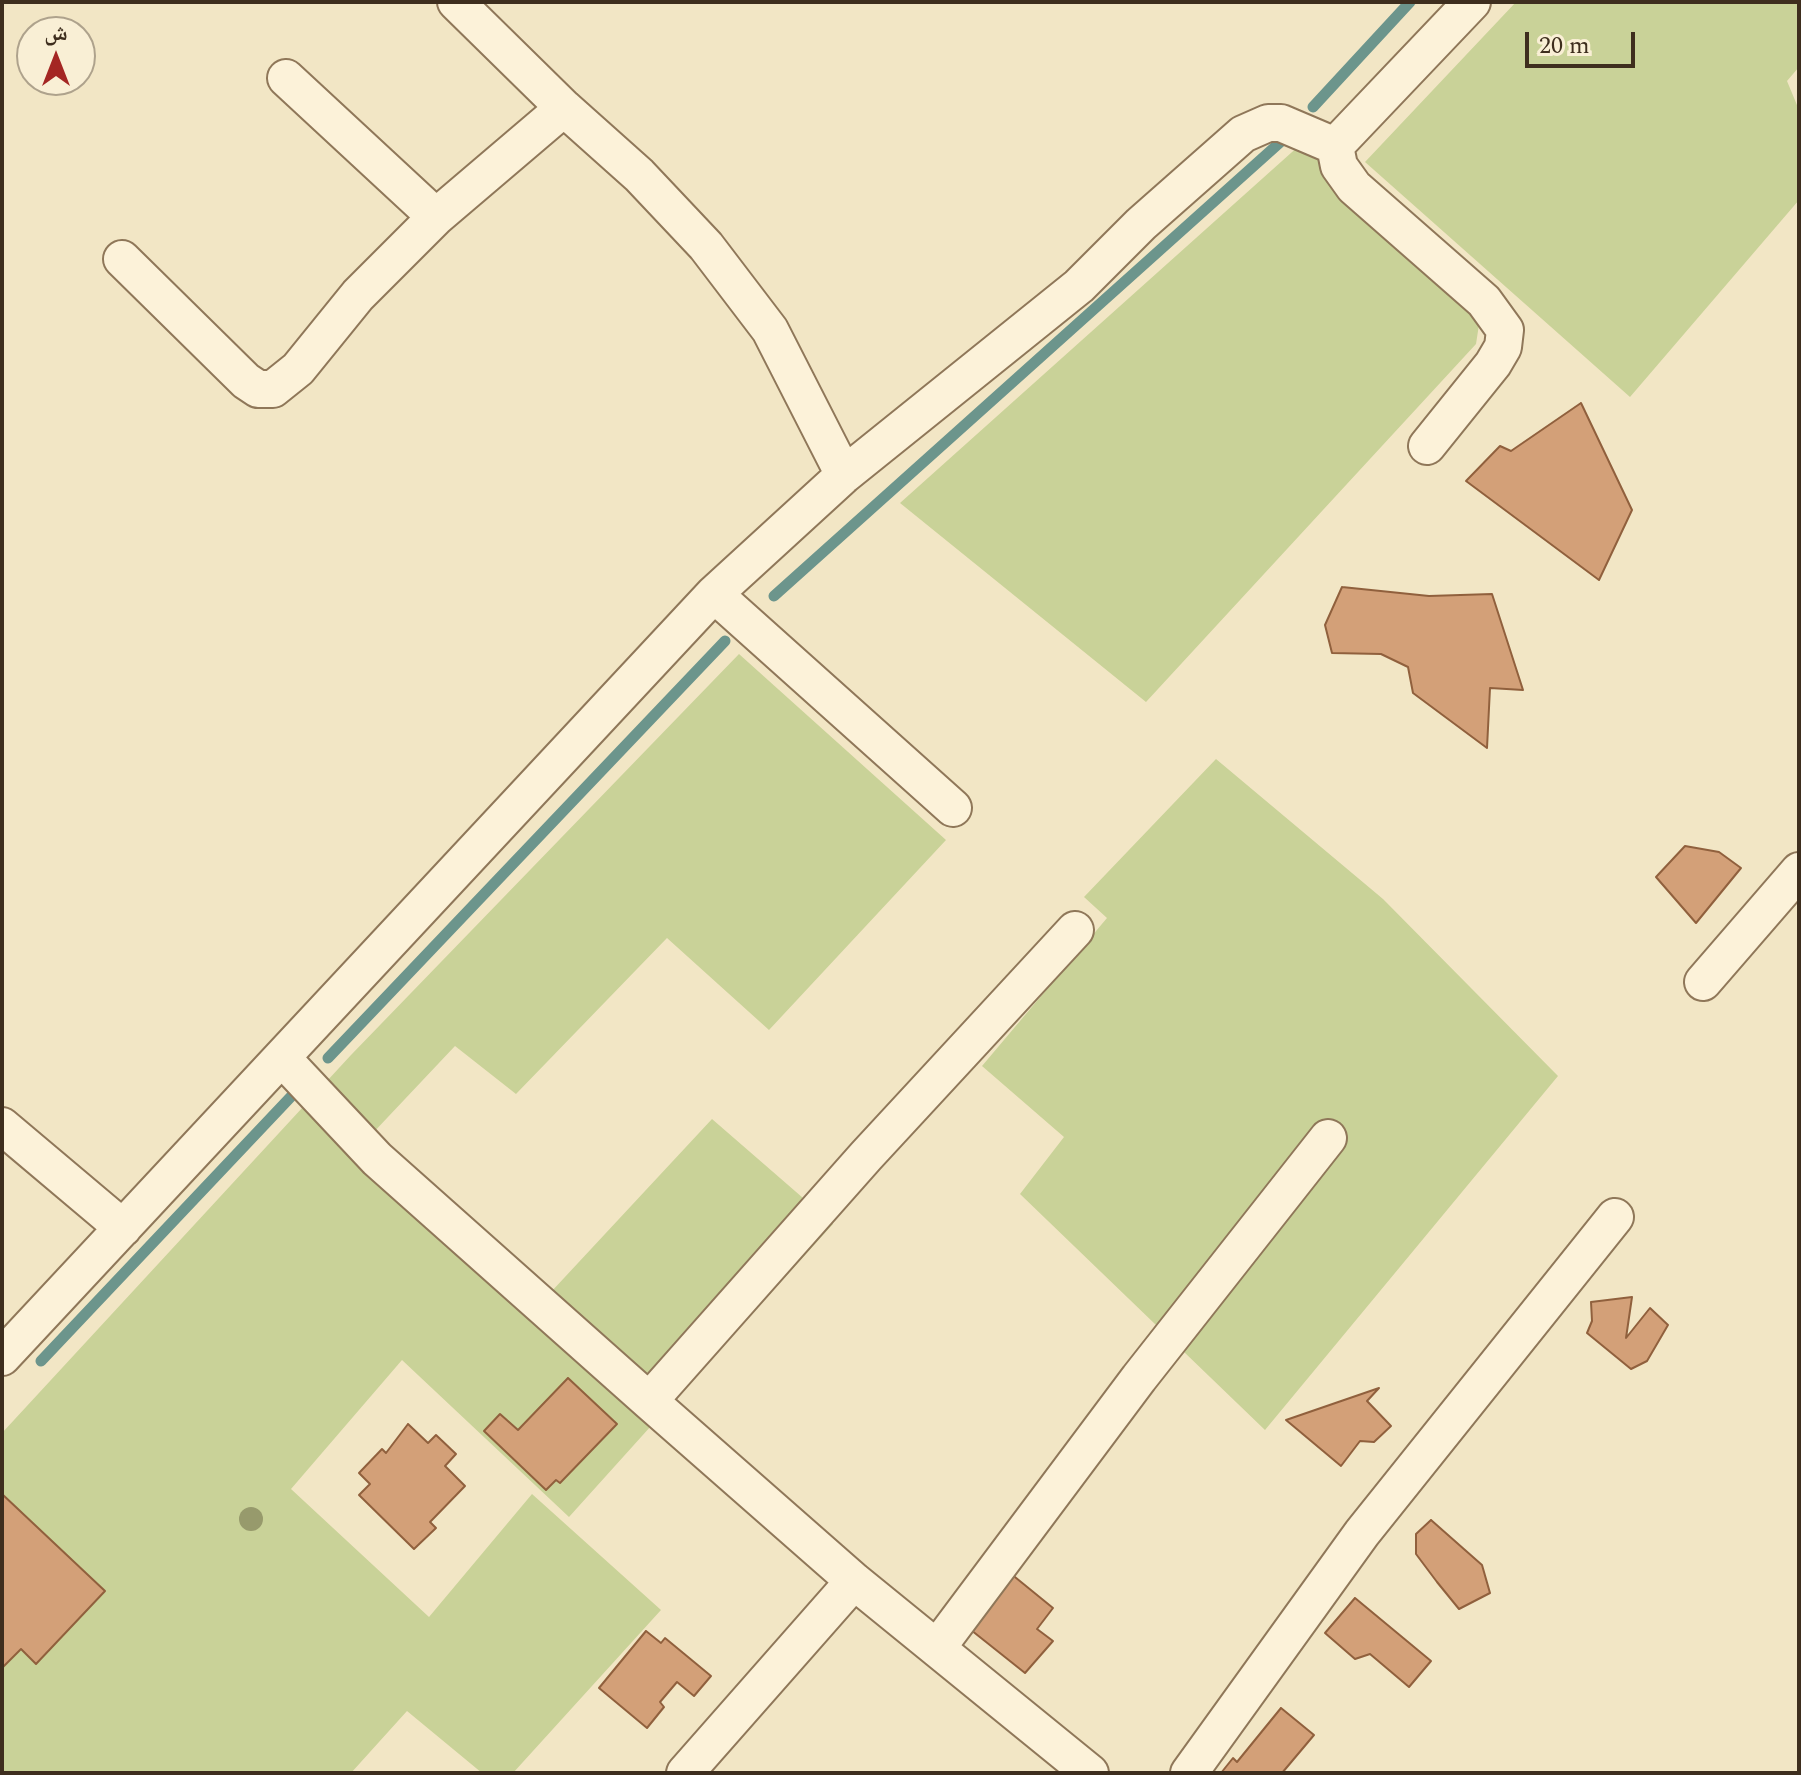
<!DOCTYPE html>
<html>
<head>
<meta charset="utf-8">
<style>
	body { margin:0 }
	#map { position:relative; width:1801px; height:1775px; overflow:hidden; background:#f2e6c5; font-family:Spectral,"Noto Naskh Arabic",serif }
	canvas { display:block }
	.frame { position:absolute; inset:0; border:4px solid #3e2e1e; pointer-events:none }
	.north { position:absolute; left:16px; top:16px; width:80px; height:80px; box-sizing:border-box; background:#f9efd5; border:2px solid #aea28c; border-radius:50%; rotate:0deg; font-size:22px; font-weight:700; line-height:32px; text-align:center; color:#3e2e1e }
	.north::after { content:''; display:block; margin:auto; width:28px; height:36px; background:#a42623; clip-path:polygon(50% 0,100% 100%,50% 72%,0 100%) }
	.scale { position:absolute; left:1525px; top:32px; width:110px; height:36px; box-sizing:border-box; border:4px solid #3e2e1e; border-top:0; padding-left:10px; font-size:24px; line-height:28px; white-space:nowrap; color:#3e2e1e; -webkit-text-stroke:6px #f9efd5; paint-order:stroke }
</style>
</head>
<body>
<div id="map">
<canvas width="1801" height="1775"></canvas>
<div class="frame"></div>
<div class="north">ش</div>
<div class="scale">20 m</div>
</div>
<script>
const g = document.querySelector('canvas').getContext('2d');
g.lineJoin = 'round';
function paint(path, color) { g.fillStyle = color; g.fill(path, 'evenodd'); }
const poly = rows => new Path2D(rows.map(r => 'M' + r).join(''));
function stroke(path, color, width, dash) { g.strokeStyle = color; g.lineWidth = width; g.lineCap = dash ? 'butt' : 'round'; g.setLineDash(dash || []); g.stroke(path); }
paint(poly([
	[1516,2,1799,2,1799,67,1787,81,1799,110,1799,200,1630,397,1365,162],
	[1301,144,1470,302,1480,318,1476,344,1146,702,900,503],
	[739,654,946,840,769,1030,667,938,516,1094,455,1046,371,1135,551,1292,712,1119,833,1224,569,1517,402,1360,291,1489,429,1617,532,1494,661,1610,513,1773,482,1773,407,1711,351,1773,2,1773,2,1433,351,1055],
	[1216,759,1383,899,1558,1076,1265,1430,1020,1194,1064,1137,982,1066,1107,918,1084,897]
]), '#c9d298');
stroke(poly([
	[1313,107,1410,2],
	[774,596,1286,137],
	[328,1058,725,641],
	[41,1361,302,1085]
]), '#6c958c', 11);
const building = poly([
	[1581,403,1632,510,1599,580,1466,481,1500,446,1511,451,1581,403],
	[1342,587,1429,596,1492,594,1523,690,1490,688,1487,748,1413,693,1408,667,1381,654,1332,653,1325,625,1342,587],
	[1685,846,1719,852,1741,868,1696,923,1656,877,1685,846],
	[1632,1297,1626,1338,1650,1308,1668,1325,1647,1361,1631,1369,1587,1333,1592,1321,1591,1302,1632,1297],
	[568,1378,617,1424,560,1483,556,1480,546,1490,484,1431,500,1414,518,1430,568,1378],
	[1379,1388,1367,1401,1391,1426,1374,1442,1360,1441,1341,1466,1286,1420,1379,1388],
	[408,1424,428,1443,436,1435,456,1454,445,1466,465,1486,430,1522,436,1528,414,1549,359,1495,370,1484,359,1473,382,1449,386,1453,408,1424],
	[2,1494,105,1591,36,1664,21,1649,2,1668,2,1494],
	[1431,1520,1482,1565,1490,1593,1459,1609,1437,1582,1416,1554,1416,1534,1431,1520],
	[1010,1573,1053,1608,1037,1629,1053,1641,1025,1673,971,1630,1010,1573],
	[1355,1598,1431,1661,1409,1687,1370,1654,1355,1659,1325,1633,1355,1598],
	[646,1631,661,1643,665,1638,711,1676,694,1696,677,1682,660,1702,664,1707,647,1728,599,1688,646,1631],
	[1281,1708,1314,1735,1282,1773,1221,1773,1233,1758,1237,1762,1281,1708]
]);
paint(building, '#d3a078');
stroke(building, '#90603d', 2);
const street = poly([
	[456,2,564,108,639,175,706,246,770,330,844,475],
	[286,78,436,217],
	[1335,146,1472,2],
	[122,259,246,381,258,389,273,389,298,369,358,295,436,217,564,108],
	[714,594,953,808],
	[1703,982,1799,871],
	[283,1059,377,1159,649,1401,854,1581,1090,1773],
	[2,1126,123,1228],
	[2,1357,714,594,844,475,1079,286,1141,224,1243,134,1268,123,1281,123,1335,146,1339,166,1354,187,1484,301,1505,330,1503,347,1493,364,1427,446],
	[649,1401,866,1156,1075,930],
	[937,1648,1139,1378,1328,1138],
	[685,1773,854,1581],
	[1189,1773,1362,1533,1615,1217]
]);
stroke(street, '#8f7759', 40);
stroke(street, '#fcf2d9', 36);
g.fillStyle = '#979a6c';
for (const [x, y] of [
	[251,1519]
]) { g.beginPath(); g.arc(x, y, 12, 0, 2 * Math.PI); g.fill(); }
</script>
</body>
</html>
